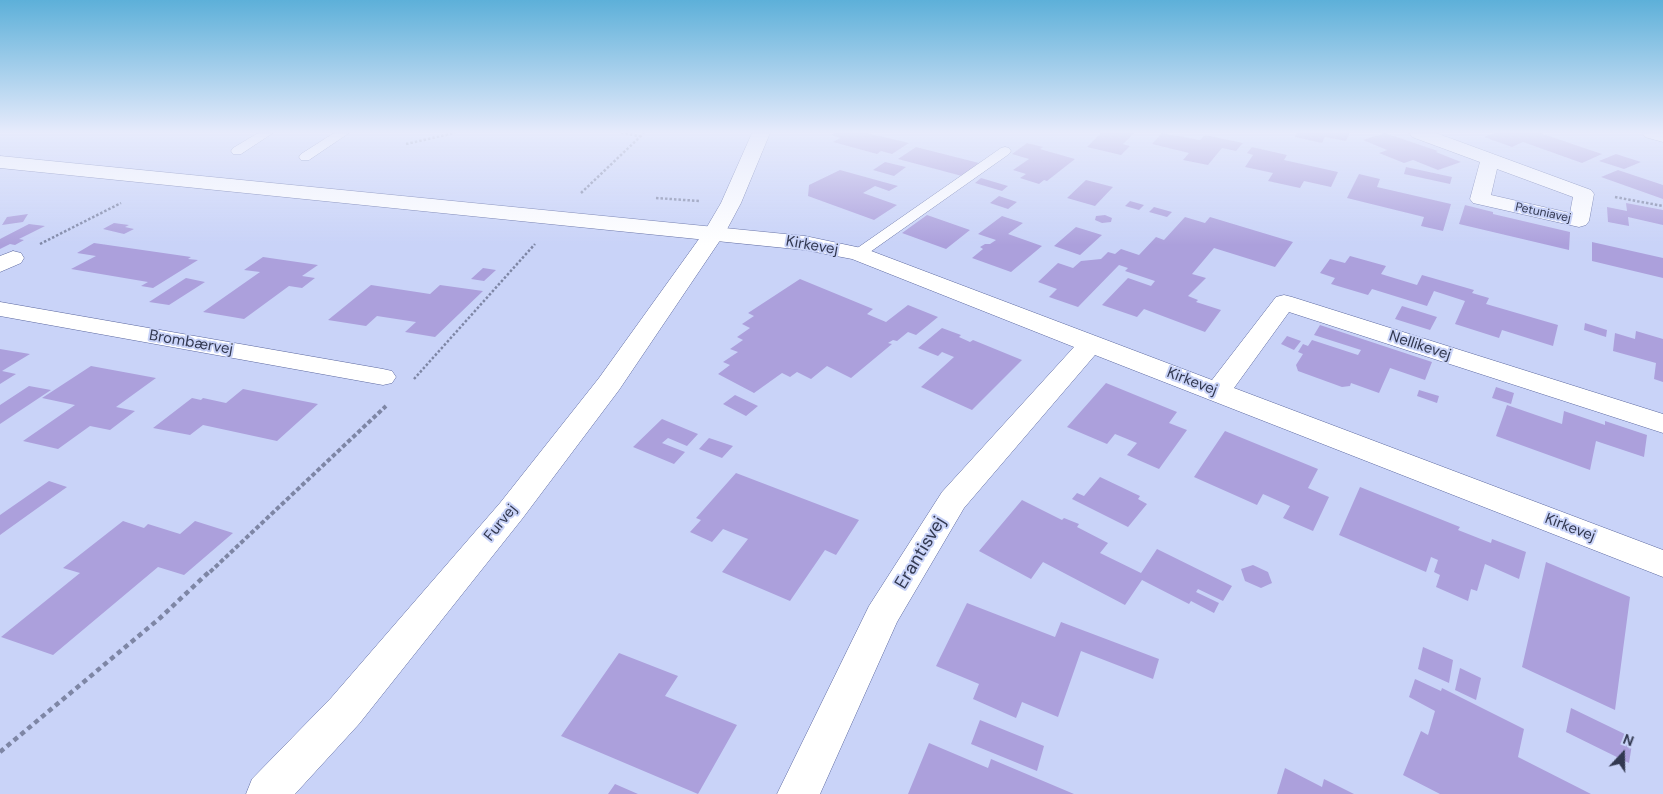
<!DOCTYPE html>
<html>
<head>
<meta charset="utf-8">
<style>
	body { margin:0 }
	#map { position:relative; width:1663px; height:794px; overflow:hidden; background:#c9d3f8; font-family:"DM Sans",sans-serif }
	canvas { display:block }
	.north { position:absolute; left:1598px; top:729px; width:50px; height:50px; -webkit-text-stroke:4px #c9d3f8; paint-order:stroke; rotate:21deg; font-size:14px; font-weight:700; line-height:20px; text-align:center; color:#323850 }
	.north::after { content:''; display:block; margin:auto; width:18px; height:22px; background:#323850; clip-path:polygon(50% 0,100% 100%,50% 72%,0 100%) }
</style>
</head>
<body>
<div id="map">
<canvas width="1663" height="794"></canvas>
<div class="north">N</div>
</div>
<script>
const g = document.querySelector('canvas').getContext('2d');
g.lineJoin = 'round';
function paint(path, color) { g.fillStyle = color; g.fill(path, 'evenodd'); }
const poly = rows => new Path2D(rows.map(r => 'M' + r).join(''));
function stroke(path, color, width, dash) { g.strokeStyle = color; g.lineWidth = width; g.lineCap = dash ? 'butt' : 'round'; g.setLineDash(dash || []); g.stroke(path); }
function write(font, color, halo, rows, align = 'center') {
  g.font = font + ' "DM Sans",sans-serif'; g.lineWidth = 4; g.setLineDash([]); g.textBaseline = 'middle'; g.strokeStyle = halo; g.fillStyle = color; for (const [text, x, y, turn = 0] of rows) {
    g.save(); g.translate(x, y); g.rotate((+turn || 0) * Math.PI / 180); g.textAlign = isNaN(turn) ? turn : align; if (halo) g.strokeText(text, 0, 0); g.fillText(text, 0, 0); g.restore();
  }
}
paint(poly([
	[834,133,867,133,909,143,892,154,881,151,877,154,833,142,840,138,831,135],
	[1101,133,1134,133,1123,144,1130,146,1121,155,1087,147],
	[1162,133,1200,140,1205,135,1243,143,1236,151,1222,148,1208,165,1183,160,1189,153,1152,144],
	[1297,133,1350,133,1346,141,1325,137,1322,143,1295,137],
	[1385,133,1438,151,1436,152,1461,162,1438,170,1413,160,1404,163,1379,153,1387,150,1363,140],
	[1494,133,1540,133,1602,154,1582,163,1523,142,1512,147,1484,137],
	[1027,143,1043,147,1040,149,1075,159,1047,181,1044,180,1039,184,1020,178,1026,174,1013,170,1029,159,1012,154],
	[916,147,979,163,962,176,898,159],
	[1252,147,1287,155,1284,160,1338,172,1331,187,1304,181,1300,188,1268,181,1273,173,1245,167,1253,155,1247,153],
	[1616,154,1641,162,1624,169,1599,161],
	[885,162,906,167,894,176,873,170],
	[1406,167,1452,177,1450,184,1404,174],
	[840,170,898,186,889,191,875,186,863,193,897,205,874,220,808,196,809,185],
	[1618,170,1663,185,1663,199,1601,177],
	[1359,174,1380,179,1377,187,1451,204,1443,231,1421,226,1424,217,1347,198],
	[981,178,1008,186,1002,191,975,183],
	[1086,180,1113,187,1095,206,1067,198],
	[999,196,1017,202,1008,209,990,203],
	[1130,201,1144,205,1139,210,1125,206],
	[1626,203,1663,210,1663,225,1628,217,1629,226,1608,222,1607,207,1627,211],
	[1465,205,1493,212,1493,214,1570,232,1569,250,1459,224],
	[1154,207,1172,212,1167,217,1149,212],
	[28,214,23,222,2,225,7,217],
	[927,215,970,230,946,249,902,233],
	[1105,215,1112,218,1111,222,1102,223,1095,220,1096,216],
	[1002,216,1023,223,1008,234,1042,246,1011,272,972,258,983,249,980,247,985,244,990,244,996,240,978,234],
	[1185,217,1205,223,1210,217,1293,242,1275,267,1214,248,1192,274,1206,278,1188,296,1198,300,1196,302,1221,310,1205,332,1144,309,1137,317,1102,305,1128,278,1151,286,1155,281,1125,271,1128,268,1119,265,1078,307,1049,297,1057,289,1038,282,1058,263,1073,268,1081,261,1101,259,1108,252,1115,254,1121,249,1139,255,1156,237,1164,240],
	[114,223,129,225,125,227,134,229,124,234,103,229],
	[29,224,45,226,19,239,24,240,15,245,10,244,0,249,0,239],
	[1076,227,1102,235,1080,255,1054,246],
	[1592,242,1663,258,1663,278,1592,261],
	[94,243,191,257,188,259,198,260,153,288,141,286,148,282,71,269,96,256,77,253],
	[1350,256,1386,266,1381,274,1417,285,1422,275,1474,290,1472,293,1489,298,1486,304,1558,325,1553,346,1502,330,1499,338,1455,324,1465,301,1434,291,1427,306,1372,289,1368,295,1331,284,1335,278,1320,273,1330,259,1345,263],
	[263,257,318,265,302,276,315,278,302,288,289,286,244,319,203,312,260,272,244,270],
	[483,268,496,270,484,281,471,279],
	[186,278,205,282,169,305,149,302],
	[800,279,873,309,867,314,886,322,908,305,938,317,916,335,908,332,897,341,893,340,888,343,892,344,851,378,827,366,811,379,797,372,790,377,782,373,754,393,718,374,730,365,723,362,738,352,730,349,743,340,737,337,750,328,742,324,754,316,748,313],
	[371,285,430,294,440,285,483,291,435,337,405,332,416,322,377,316,366,326,328,320],
	[1402,306,1437,317,1430,330,1395,319],
	[1585,323,1607,330,1606,337,1584,330],
	[1320,325,1432,362,1425,380,1390,368,1379,393,1351,383,1350,386,1342,387,1298,371,1296,365,1303,354,1298,352,1303,344,1308,346,1312,340,1358,355,1361,350,1314,335],
	[942,328,961,335,959,337,970,342,973,340,1022,360,972,410,921,387,954,357,942,352,938,356,918,348],
	[1636,331,1663,339,1663,382,1654,379,1656,363,1613,351,1615,333,1635,339],
	[1287,336,1301,341,1294,350,1281,344],
	[0,349,30,354,2,371,16,374,0,384],
	[91,366,156,378,116,407,135,411,110,430,90,426,58,449,23,441,75,405,42,398],
	[1106,383,1177,412,1169,423,1187,430,1159,469,1127,455,1137,443,1115,434,1107,444,1067,427],
	[29,386,51,390,0,424,0,405],
	[1496,387,1514,393,1511,404,1492,398],
	[243,389,318,404,277,441,203,425,190,435,153,428,192,398,201,400,203,398,226,403],
	[1419,390,1439,396,1437,403,1417,396],
	[735,395,758,406,746,416,723,404],
	[1507,405,1562,424,1564,411,1605,425,1605,421,1647,435,1644,457,1596,441,1590,470,1496,436],
	[662,419,698,434,687,446,668,438,662,443,685,452,674,464,633,447],
	[1225,431,1318,469,1308,488,1329,497,1313,531,1283,518,1290,506,1263,494,1257,505,1194,477],
	[709,438,733,446,722,458,699,449],
	[736,473,859,520,836,555,825,550,790,601,722,572,748,539,723,529,712,542,690,532,701,520,696,518],
	[1100,477,1140,496,1138,499,1147,504,1128,527,1072,499,1077,493,1084,496],
	[49,481,67,487,0,535,0,515],
	[1360,487,1460,527,1458,530,1491,543,1492,539,1526,552,1519,579,1485,564,1477,591,1471,589,1468,601,1436,587,1440,575,1434,572,1438,560,1431,557,1426,572,1339,535],
	[1022,500,1062,520,1064,518,1079,524,1077,527,1108,543,1100,553,1141,573,1157,549,1232,586,1223,601,1198,589,1196,592,1219,603,1214,613,1191,601,1189,604,1142,580,1125,605,1043,562,1031,579,979,551],
	[123,521,144,528,148,524,180,534,195,521,233,533,184,575,158,567,53,655,1,637,80,573,63,568],
	[1546,562,1630,597,1615,710,1522,667],
	[1253,565,1268,572,1272,583,1261,588,1245,581,1241,569],
	[967,603,1055,637,1061,622,1159,659,1153,679,1081,651,1058,717,1022,702,1016,718,973,699,979,684,936,666],
	[1423,647,1453,660,1449,683,1418,669],
	[619,653,678,676,665,696,737,725,698,794,561,736],
	[1460,668,1481,678,1476,700,1455,690],
	[1415,679,1441,691,1442,688,1524,729,1518,757,1591,794,1440,794,1403,775,1421,731,1428,735,1435,711,1409,697],
	[1571,708,1633,738,1629,763,1566,732],
	[980,720,1044,746,1037,771,971,744],
	[929,743,988,768,991,759,1074,794,908,794],
	[1285,768,1322,787,1324,779,1354,794,1277,794],
	[615,784,638,794,608,794]
]), '#aca0dc');
const lane = poly([
	[258,133,273,133,241,154,233,154,231,151,233,148,258,133],
	[334,133,349,133,309,160,301,160,299,157,301,154,334,133],
	[1005,147,1009,148,1011,151,1009,154,863,257,853,257,850,254,853,251,1001,148,1005,147]
]);
const street = poly([
	[1409,133,1436,133,1591,190,1594,194,1589,221,1586,225,1579,227,1473,203,1470,199,1480,162,1412,137,1409,133],
	[1497,169,1573,197,1570,213,1491,195,1497,169],
	[1642,133,1663,133,1663,142,1645,137,1642,133],
	[0,156,805,236,866,249,1212,380,1276,297,1284,295,1292,297,1663,414,1663,433,1289,312,1234,388,1663,550,1663,577,1095,355,964,508,897,622,820,794,777,794,869,606,942,492,1074,347,852,259,805,250,0,168,0,156],
	[13,251,21,253,24,258,21,263,0,272,0,256,13,251],
	[0,302,383,369,392,371,396,377,392,383,383,385,0,316,0,302]
]);
const secondary = poly([
	[752,133,770,133,741,203,725,233,619,390,522,519,359,724,295,794,246,794,252,779,331,698,500,503,599,378,704,232,721,203,752,133]
]);
stroke(lane, '#5c689f', 1);
stroke(street, '#5c689f', 1);
stroke(secondary, '#5c689f', 1);
stroke(poly([
	[621,133,640,136],
	[406,144,455,133],
	[581,193,644,133],
	[1615,197,1663,206],
	[656,198,699,201],
	[40,244,121,203],
	[414,379,535,244]
]), '#7e86a5', 2.5, [2.5, 2]);
stroke(poly([
	[210,572,386,406]
]), '#7e86a5', 4, [4.5, 2.5]);
stroke(poly([
	[0,752,160,618,211,570]
]), '#7e86a5', 4.5, [5, 4]);
paint(lane, '#fff');
paint(street, '#fff');
paint(secondary, '#fff');
const sky = g.createLinearGradient(0, 0, 0, 245);
sky.addColorStop(0, '#5db0d9');
sky.addColorStop(0.54, '#e7ebfc');
sky.addColorStop(1, '#e7ebfc00');
g.fillStyle = sky;
g.fillRect(0, 0, 1663, 245);
write('12px', '#323850', '#c9d3f8', [
	["Petuniavej",1543,213,12]
]);
write('15px', '#323850', '#c9d3f8', [
	["Kirkevej",812,246,10],
	["Brombærvej",191,343,10],
	["Nellikevej",1420,346,18],
	["Kirkevej",1192,382,21],
	["Furvej",501,523,-51],
	["Kirkevej",1570,528,21]
]);
write('18px', '#323850', '#c9d3f8', [
	["Erantisvej",921,553,-59]
]);
</script>
</body>
</html>
